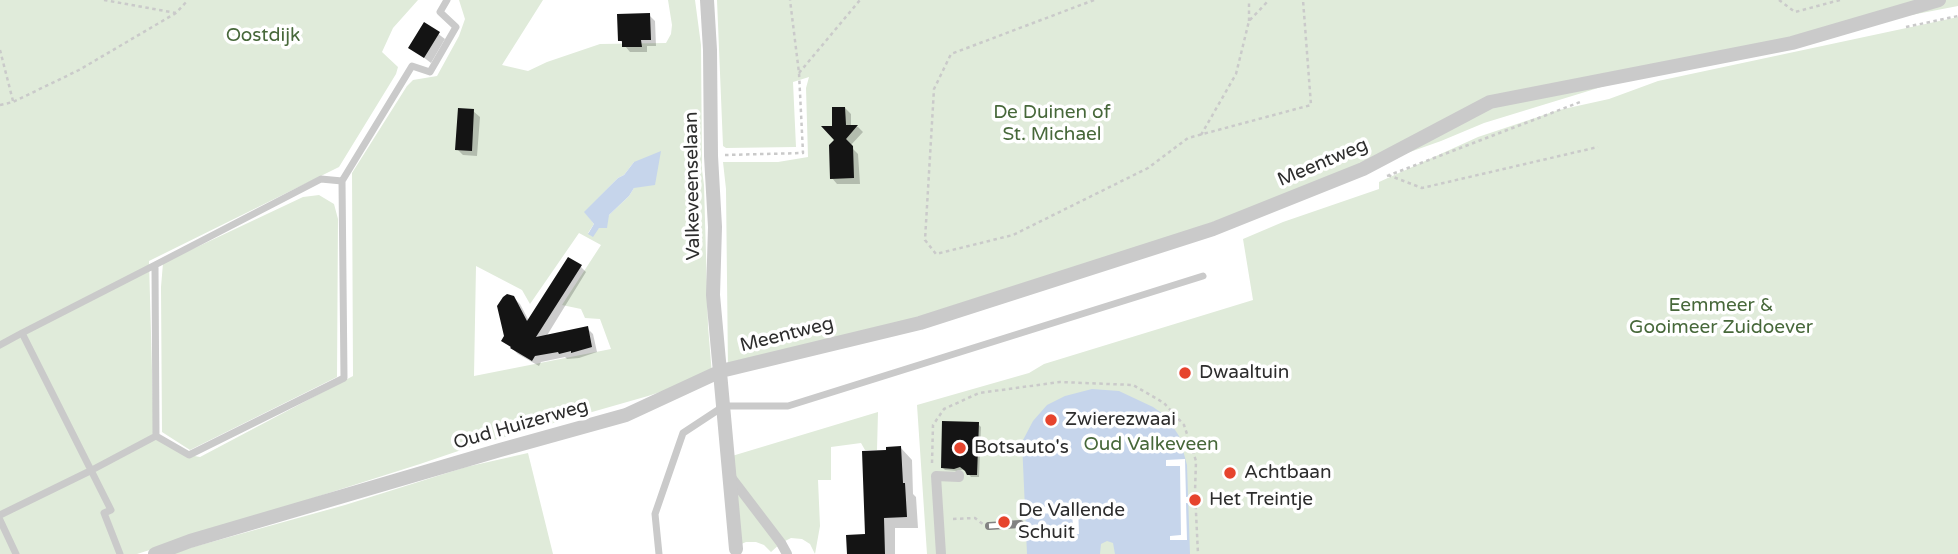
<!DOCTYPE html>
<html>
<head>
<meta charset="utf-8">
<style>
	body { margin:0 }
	canvas { display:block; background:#fff }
</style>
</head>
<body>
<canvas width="1958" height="554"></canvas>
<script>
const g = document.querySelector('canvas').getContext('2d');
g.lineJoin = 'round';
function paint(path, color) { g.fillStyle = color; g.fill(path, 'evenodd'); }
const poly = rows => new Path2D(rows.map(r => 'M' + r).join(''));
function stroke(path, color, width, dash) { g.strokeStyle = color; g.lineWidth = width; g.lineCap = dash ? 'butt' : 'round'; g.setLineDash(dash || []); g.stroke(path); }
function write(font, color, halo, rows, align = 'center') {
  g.font = font + ' "Varela Round",sans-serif'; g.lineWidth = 7; g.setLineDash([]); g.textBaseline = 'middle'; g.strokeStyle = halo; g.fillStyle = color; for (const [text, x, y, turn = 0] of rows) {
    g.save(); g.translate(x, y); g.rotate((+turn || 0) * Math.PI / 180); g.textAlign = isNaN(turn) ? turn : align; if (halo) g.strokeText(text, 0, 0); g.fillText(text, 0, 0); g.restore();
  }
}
paint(poly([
	[0,0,418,0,393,28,382,52,398,67,396,74,339,167,149,261,153,407,156,435,189,455,200,457,353,376,352,173,407,86,413,80,437,76,459,36,465,19,459,0,543,0,502,65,528,71,547,62,600,44,666,43,671,34,672,25,668,0,695,0,701,45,702,170,704,185,708,326,712,375,648,396,473,446,420,464,137,554,0,554],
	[634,162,634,188,629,196,609,215,599,228,588,233,594,224,585,212,618,178,624,175],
	[579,233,601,245,562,305,581,309,585,318,600,319,611,349,474,376,476,266,522,290,530,304],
	[717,0,1958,0,1958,6,1709,54,1484,123,1441,141,1145,246,901,325,728,369,726,189,723,162,778,162,808,157,806,88,809,77,793,82,796,147,726,148,723,146],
	[1958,17,1958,554,927,554,917,405,1029,373,1044,364,1253,300,1243,239,1283,222,1379,189,1379,182,1478,137,1559,110,1609,99,1658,81],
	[319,195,334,204,338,219,337,377,190,450,162,432,161,287,163,263,303,197],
	[878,412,877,450,865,450,861,443,831,447,831,480,818,480,820,526,815,554,810,544,802,539,791,538,781,543,771,552,764,545,756,542,746,542,739,545,732,456],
	[528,453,553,554,168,554,345,505,466,467]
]), '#e0ebda');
paint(poly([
	[661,151,655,185,634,188,629,196,609,215,607,228,599,228,593,237,588,234,594,224,584,212,618,178,624,175,634,162],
	[1092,389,1119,391,1153,407,1166,416,1179,436,1187,465,1190,554,1115,554,1113,543,1107,541,1101,544,1100,554,1027,554,1022,442,1033,421,1047,405,1065,396]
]), '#c6d5eb');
paint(poly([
	[1185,459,1186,497,1189,497,1189,503,1186,503,1187,540,1170,540,1170,536,1181,535,1180,466,1166,466,1166,460],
	[1078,505,1079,534,1023,537,1022,530,1073,527,1072,512,1021,515,1021,508]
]), '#fff');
paint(poly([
	[649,15,655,21,656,46,647,46,647,52,630,52,620,40],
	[425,24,445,39,431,63,410,47],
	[845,108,851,114,851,127,858,127,863,132,850,146,858,154,860,184,837,184,832,178,837,140,834,128],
	[473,111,480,117,477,156,463,155,457,149],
	[580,266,586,272,546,337,587,328,593,334,597,352,579,358,567,359,565,357,541,362,539,366,518,354,503,340,514,298,520,304,529,321],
	[978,424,981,427,979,477,971,477,964,469,958,471,945,470,943,468],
	[901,448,912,460,913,494,916,497,918,528,895,528,895,554,849,554,866,536]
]), '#0003');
paint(poly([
	[650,13,651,40,641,40,642,47,622,47,622,41,618,41,617,14],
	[424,22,440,32,424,58,408,48],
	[832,107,845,107,846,125,858,125,846,139,853,146,854,178,830,179,829,145,834,140,821,126,832,126],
	[458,108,474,109,472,151,455,150],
	[568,257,582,265,536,337,588,326,592,347,571,353,571,351,559,354,558,352,535,356,532,361,510,348,511,347,501,341,504,336,497,306,503,297,507,294,514,296,527,321],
	[942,421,979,422,977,475,967,475,965,471,960,467,954,469,941,468],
	[901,446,903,483,905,483,907,517,884,518,885,554,847,554,846,535,865,534,862,451,886,450,886,447]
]), '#141414');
stroke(poly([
	[104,0,176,13],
	[1094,0,951,54,934,89,925,240,936,254,1013,235,1148,168,1188,138,1311,105,1303,0],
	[1779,0,1795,12,1840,0],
	[1249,21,1249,0],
	[1906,27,1958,16],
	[0,50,13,101],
	[799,73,860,0],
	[0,105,13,102,79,70,176,13,188,0],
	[1201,135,1236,74,1249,21,1269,0],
	[725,155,803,153,799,73,790,0],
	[1388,175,1422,188,1598,147],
	[1387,176,1583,101],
	[932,463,933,425,944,409,979,393,1060,382,1133,385,1164,403,1184,425,1196,461,1195,492,1198,554],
	[953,519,975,518,984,525]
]), '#cacaca', 2.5, [3.5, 3.5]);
stroke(poly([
	[342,181,321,179,155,265,156,436,189,455,344,378,342,181,412,66,430,72,456,27,440,12,447,0],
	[22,333,155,265],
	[0,345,22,333,111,510,104,513,120,554],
	[0,515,90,471,156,436],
	[0,520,16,554],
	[659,554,655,514,683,433,724,406,788,406,1203,276]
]), '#cacaca', 7);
stroke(poly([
	[730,476,781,543,787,554],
	[941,554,936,476,959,477,959,475]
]), '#cacaca', 10);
stroke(poly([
	[707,0,710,50,711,156,715,227,713,295,736,549],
	[155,554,190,541,500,450,626,415,721,371,920,323,1213,229,1363,169,1490,102,1792,43,1939,0]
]), '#cacaca', 14);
const rail = poly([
	[989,526,1020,524]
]);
stroke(rail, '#828282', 8);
stroke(rail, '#fff', 5, [16]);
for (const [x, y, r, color] of [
	[1185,373,7,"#e6442d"],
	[1051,420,7,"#e6442d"],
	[960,448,7,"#e6442d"],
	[1230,473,7,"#e6442d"],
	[1195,500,7,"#e6442d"],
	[1004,522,7,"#e6442d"]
]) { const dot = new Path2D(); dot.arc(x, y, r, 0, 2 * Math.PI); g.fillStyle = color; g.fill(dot); stroke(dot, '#fff', 2.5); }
write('19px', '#47683a', '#fff', [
	["Oostdijk",263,36],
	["De Duinen of",1052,113],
	["St. Michael",1052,135],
	["Eemmeer &",1721,306],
	["Gooimeer Zuidoever",1721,328],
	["Oud Valkeveen",1151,445]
]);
write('19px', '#2d2d2d', '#fff', [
	["Meentweg",1323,163,-23],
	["Valkeveenselaan",693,186,-91],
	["Meentweg",787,335,-14],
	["Oud Huizerweg",521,425,-16]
]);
write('19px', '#2d2d2d', '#fff', [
	["Dwaaltuin",1199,373],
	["Zwierezwaai",1065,420],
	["Botsauto's",974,448],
	["Achtbaan",1244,473],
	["Het Treintje",1209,500],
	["De Vallende",1018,511],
	["Schuit",1018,533]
], 'left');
</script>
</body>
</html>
